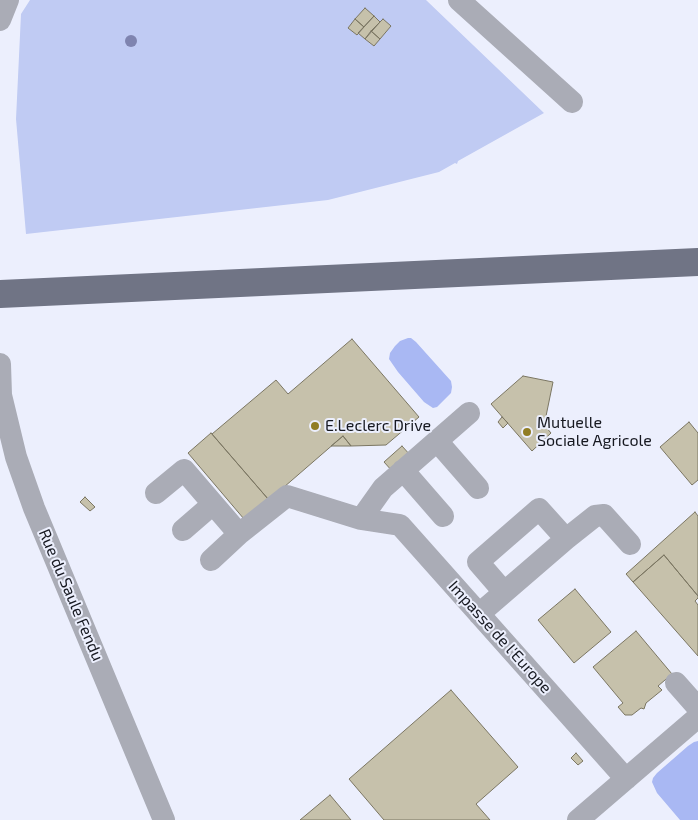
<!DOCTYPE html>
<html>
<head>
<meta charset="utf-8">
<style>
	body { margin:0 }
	canvas { display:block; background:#eceffd }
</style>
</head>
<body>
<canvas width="698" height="820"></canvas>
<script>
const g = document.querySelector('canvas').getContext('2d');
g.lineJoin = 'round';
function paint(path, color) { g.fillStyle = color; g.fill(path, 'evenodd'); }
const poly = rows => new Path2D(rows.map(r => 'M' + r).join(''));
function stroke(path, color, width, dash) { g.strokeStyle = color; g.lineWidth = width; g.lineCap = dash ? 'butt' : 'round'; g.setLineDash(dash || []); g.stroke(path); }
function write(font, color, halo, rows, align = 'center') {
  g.font = font + ' "Exo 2",sans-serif'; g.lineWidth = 4; g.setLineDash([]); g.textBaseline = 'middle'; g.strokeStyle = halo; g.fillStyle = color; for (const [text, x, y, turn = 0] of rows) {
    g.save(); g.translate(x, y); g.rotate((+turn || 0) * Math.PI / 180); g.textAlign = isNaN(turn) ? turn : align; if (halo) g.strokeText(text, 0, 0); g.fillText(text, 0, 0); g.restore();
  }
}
paint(poly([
	[30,0,426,0,544,113,458,161,457,164,455,163,439,172,328,200,26,234,16,119,21,14]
]), '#c0cbf3');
paint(poly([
	[408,338,411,338,416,342,451,381,452,387,451,393,437,407,433,408,424,402,398,372,389,359,390,353,395,346,400,341],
	[698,741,698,820,680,820,657,793,652,782,653,778,657,773,688,746,694,742]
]), '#a9b8f3');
const building = poly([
	[365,8,374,16,364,27,355,19,365,8],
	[374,16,380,22,365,39,358,33,374,16],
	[355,19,364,27,357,35,348,28,355,19],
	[383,19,391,26,380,39,371,31,383,19],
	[371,31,380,39,374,46,365,39,371,31],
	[352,339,419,417,386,445,351,446,343,436,269,500,212,434,276,380,288,394,352,339],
	[523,376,553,382,545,421,546,421,545,426,551,433,532,451,491,404,523,376],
	[502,417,508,423,503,428,498,422,502,417],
	[689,422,698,433,698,480,692,485,660,447,689,422],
	[211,433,268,499,244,519,188,453,211,433],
	[343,436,351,446,331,446,343,436],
	[402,446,411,456,393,472,384,462,402,446],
	[85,497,95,507,90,511,80,502,85,497],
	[695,512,698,516,698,596,664,555,633,582,626,574,695,512],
	[664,555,698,596,698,598,695,601,698,605,698,656,633,582,664,555],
	[575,589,611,632,574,663,538,620,575,589],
	[636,631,672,674,658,686,662,690,646,703,644,709,641,708,632,715,625,715,618,707,623,703,593,667,636,631],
	[451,690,518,767,476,804,490,820,384,820,349,779,451,690],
	[576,753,583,761,578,765,571,758,576,753],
	[330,795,351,820,300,820,330,795]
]);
paint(building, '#c6c1ab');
stroke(building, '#7b7662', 1);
stroke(poly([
	[459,0,572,102],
	[0,20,8,0],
	[0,364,1,395,16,457,34,508,164,820],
	[437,441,478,488],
	[403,470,443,516],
	[156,493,184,470,239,534],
	[361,519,383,488,469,413],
	[183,530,213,504],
	[566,539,595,516,604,515,630,544],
	[211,560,239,534,287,496,361,519,400,525,626,779],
	[479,614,566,539,539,509,478,562,504,592],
	[676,683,698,708],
	[578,820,698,717]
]), '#aaacb6', 22);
stroke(poly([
	[0,294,698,262]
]), '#707485', 28);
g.fillStyle = '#7f84af';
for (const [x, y] of [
	[131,41]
]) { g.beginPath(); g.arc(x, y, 6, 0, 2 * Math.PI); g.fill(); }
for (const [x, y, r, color] of [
	[315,426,5,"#917d24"],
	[527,432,5,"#917d24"]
]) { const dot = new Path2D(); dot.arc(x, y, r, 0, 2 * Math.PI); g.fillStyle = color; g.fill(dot); stroke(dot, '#eceffd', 2); }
write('16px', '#161820', '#eceffd', [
	["Mutuelle",537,423],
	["Sociale Agricole",537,441],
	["E.Leclerc Drive",325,426]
], 'left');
write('16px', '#161820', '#eceffd', [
	["Rue du Saule Fendu",71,595,67],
	["Impasse de l'Europe",500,637,48]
]);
</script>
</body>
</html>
